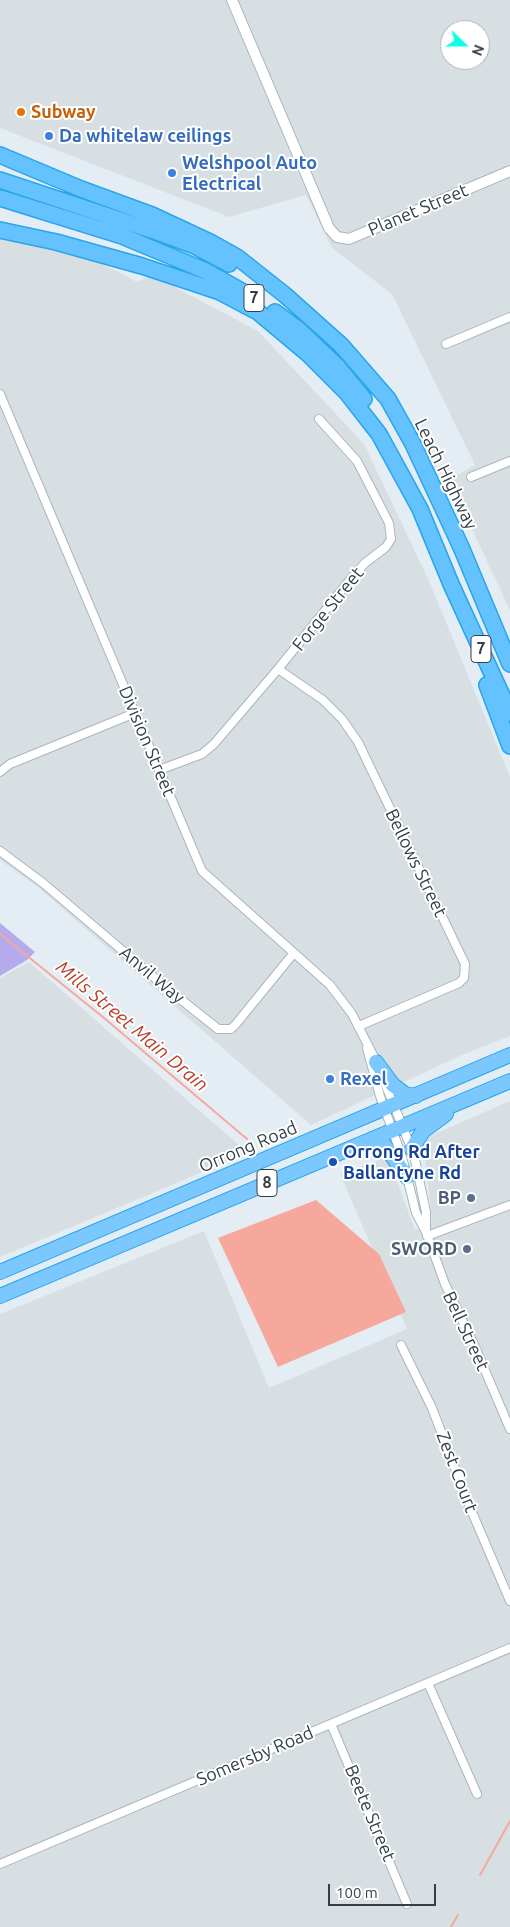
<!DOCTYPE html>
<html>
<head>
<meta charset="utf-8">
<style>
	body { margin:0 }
	#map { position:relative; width:510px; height:1927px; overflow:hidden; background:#e5edf4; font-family:Ubuntu,sans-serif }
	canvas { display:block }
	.north { position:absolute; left:440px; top:20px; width:50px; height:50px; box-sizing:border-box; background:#fff; border:1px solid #aeb3b5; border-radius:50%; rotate:112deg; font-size:14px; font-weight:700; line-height:20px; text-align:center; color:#344047 }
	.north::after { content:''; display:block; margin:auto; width:18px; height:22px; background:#10ffe2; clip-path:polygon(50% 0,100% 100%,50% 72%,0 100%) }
	.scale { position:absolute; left:328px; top:1884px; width:108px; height:22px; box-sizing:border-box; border:2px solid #344047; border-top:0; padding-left:6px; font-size:15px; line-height:18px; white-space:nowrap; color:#344047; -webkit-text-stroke:4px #fff; paint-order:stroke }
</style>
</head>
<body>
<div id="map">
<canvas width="510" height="1927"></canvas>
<div class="north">N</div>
<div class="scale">100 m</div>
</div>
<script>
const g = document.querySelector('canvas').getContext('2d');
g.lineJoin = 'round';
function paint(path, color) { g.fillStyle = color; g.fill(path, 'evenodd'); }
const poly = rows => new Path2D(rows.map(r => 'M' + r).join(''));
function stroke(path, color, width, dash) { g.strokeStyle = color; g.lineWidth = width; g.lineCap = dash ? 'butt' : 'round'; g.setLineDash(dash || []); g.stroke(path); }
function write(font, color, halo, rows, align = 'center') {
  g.font = font + ' Ubuntu,sans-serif'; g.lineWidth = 4; g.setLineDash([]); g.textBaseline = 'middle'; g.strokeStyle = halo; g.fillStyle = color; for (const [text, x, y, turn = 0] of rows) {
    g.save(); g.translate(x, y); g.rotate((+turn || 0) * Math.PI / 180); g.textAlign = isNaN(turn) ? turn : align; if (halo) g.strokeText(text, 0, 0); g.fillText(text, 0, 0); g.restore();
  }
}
paint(poly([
	[0,0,510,0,510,610,449,480,475,465,392,294,332,248,306,195,229,217,0,128],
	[450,30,480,30,480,60,450,60],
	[0,238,76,250,137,282,152,275,258,331,364,444,429,581,510,777,510,1036,462,1055,311,1125,39,888,0,860],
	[29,962,248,1153,0,1257,0,978],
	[510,1101,510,1927,0,1927,0,1314,204,1231,269,1388,407,1329,340,1174,388,1157,415,1230,432,1221,423,1139]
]), '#d7dfe3');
paint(poly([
	[0,923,35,952,27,960,0,976]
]), '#b5aaec');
paint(poly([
	[316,1200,379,1254,406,1312,278,1367,218,1238]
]), '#f6a89c');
stroke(poly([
	[0,934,104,1018,247,1139],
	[480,1875,510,1821],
	[451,1927,458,1915]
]), '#f6a89c', 2);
const minor = poly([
	[446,344,510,317],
	[0,394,202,871,330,985,352,1014,378,1065],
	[471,477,510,461],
	[278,669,323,700,342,719,358,742,465,964,464,978,459,983,359,1026],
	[159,770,202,754,214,744,278,669,349,581,365,563,386,547,391,539,389,523,357,461,319,419],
	[0,772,10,764,135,713],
	[0,851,43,883,169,990,218,1029,231,1029,236,1024,293,954],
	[367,1048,380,1096,402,1157,416,1213,426,1232,445,1284,475,1347,510,1429],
	[384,1081,414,1155,426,1212,426,1232],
	[427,1236,510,1205],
	[401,1345,432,1408,469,1505,510,1601],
	[428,1683,477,1794],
	[331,1724,407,1904],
	[0,1864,510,1648]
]);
const tertiary = poly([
	[232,0,329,228,337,237,349,239,510,171]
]);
const trunk = poly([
	[376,1062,393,1085,405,1094,416,1096],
	[372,1139,385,1146,407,1177],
	[412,1149,423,1131,446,1114],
	[0,1272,510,1055],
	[0,1296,510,1081]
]);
const motorway = poly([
	[0,155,81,189,152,215,212,243,237,257,285,295,341,345,388,399,412,442,461,547,510,664],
	[0,180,157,232,195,246,229,264],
	[0,198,122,236,206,271,254,298],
	[0,230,56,242,142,266,220,292,258,312,307,353,347,393,379,434,420,509,451,584,510,713],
	[275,312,299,330,338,367,364,399],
	[487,685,510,746]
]);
stroke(minor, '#a7b6c0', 10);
stroke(tertiary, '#a7b6c0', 12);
stroke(trunk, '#29a5ea', 16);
stroke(motorway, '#29a5ea', 18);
stroke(minor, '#fff', 8);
stroke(tertiary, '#fff', 10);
stroke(trunk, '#7bc8ff', 14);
stroke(motorway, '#64c2ff', 15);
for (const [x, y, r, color] of [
	[21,112,5,"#e8710a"],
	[49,136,5,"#3f7fe0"],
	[172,173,5,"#3f7fe0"],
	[330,1079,5,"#3f7fe0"],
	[333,1162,5,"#1a4fb4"],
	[471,1198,5,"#5c6f8a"],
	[467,1249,5,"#5c6f8a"]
]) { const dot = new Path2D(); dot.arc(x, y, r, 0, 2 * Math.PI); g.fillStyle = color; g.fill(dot); stroke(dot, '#fff', 2); }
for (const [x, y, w] of [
	[254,298,20],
	[481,649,20],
	[267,1183,20]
]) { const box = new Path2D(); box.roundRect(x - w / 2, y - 13.5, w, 27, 4); g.fillStyle = '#fff'; g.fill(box); stroke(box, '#344047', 1); }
write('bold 16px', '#344047', null, [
	["7",254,298],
	["7",481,649],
	["8",267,1183]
]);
write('bold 18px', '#c56008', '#fff', [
	["Subway",31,112]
], 'left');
write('bold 18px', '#366cbe', '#fff', [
	["Da whitelaw ceilings",59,136],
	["Welshpool Auto",182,163],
	["Electrical",182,184],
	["Rexel",340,1079]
], 'left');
write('18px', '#344047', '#fff', [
	["Planet Street",418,210,-23],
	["Leach Highway",446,474,64],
	["Forge Street",328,609,-51],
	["Division Street",147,741,67],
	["Bellows Street",416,863,64],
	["Anvil Way",152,975,40],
	["Orrong Road",248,1147,-23],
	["Bell Street",466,1331,65],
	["Zest Court",457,1472,69],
	["Somersby Road",255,1756,-23],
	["Beete Street",370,1813,67]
]);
write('bold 18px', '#164399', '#fff', [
	["Orrong Rd After",343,1152],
	["Ballantyne Rd",343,1173]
], 'left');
write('bold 18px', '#4e5e75', '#fff', [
	["BP",461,1198],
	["SWORD",457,1249]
], 'right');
write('italic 19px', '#bb3b25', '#fff', [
	["Mills Street Main Drain",132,1026,40]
]);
</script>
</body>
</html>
